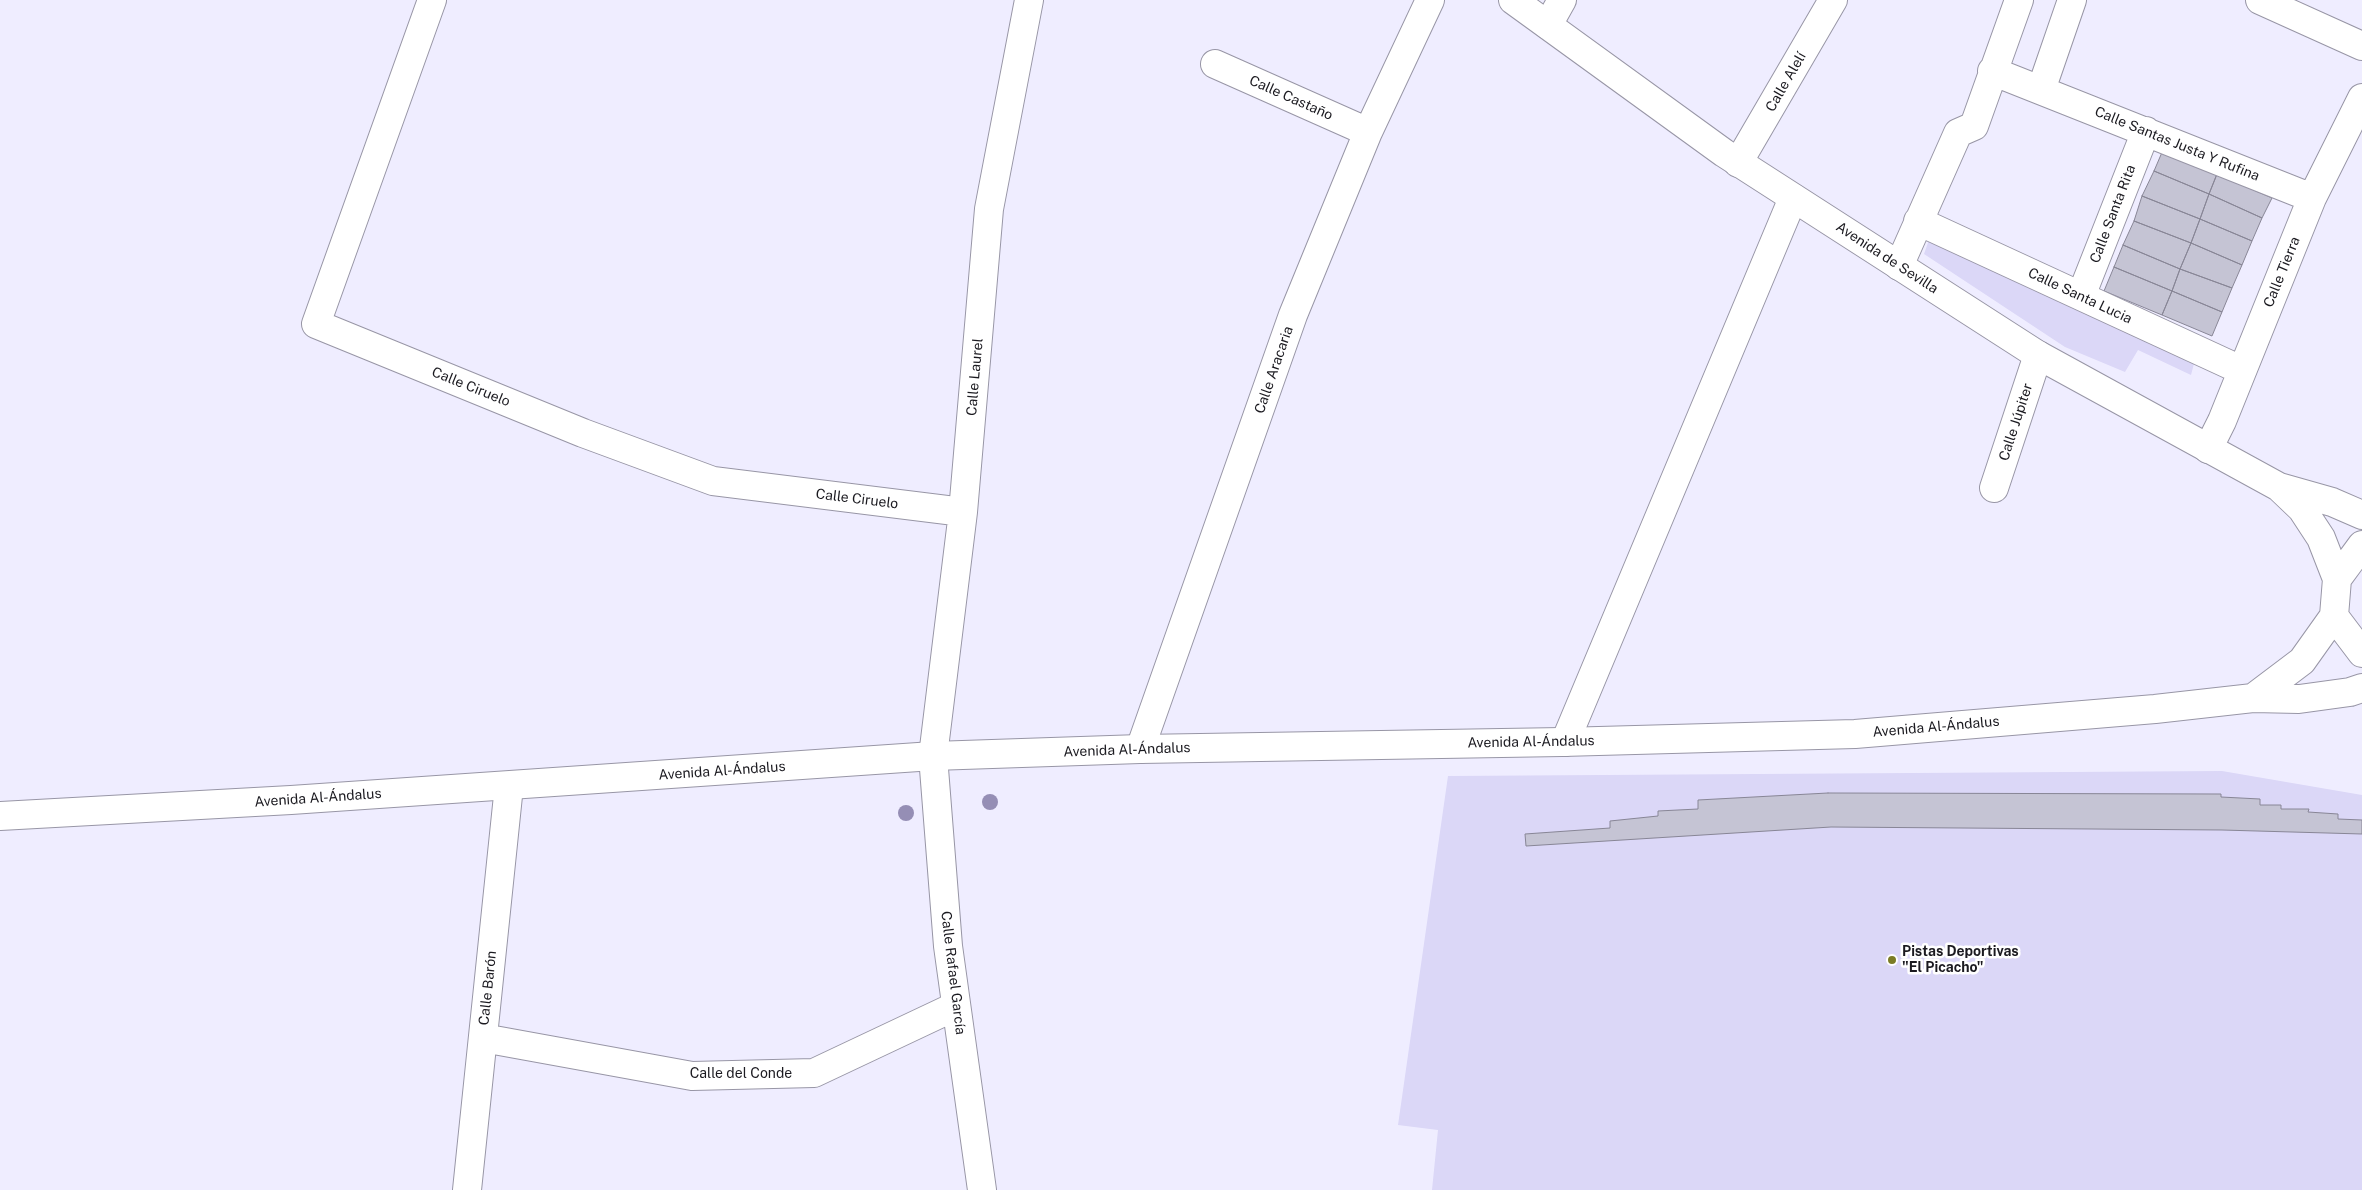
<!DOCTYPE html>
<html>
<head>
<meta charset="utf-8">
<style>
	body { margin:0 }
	canvas { display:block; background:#efedff }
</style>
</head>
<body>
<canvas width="2362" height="1190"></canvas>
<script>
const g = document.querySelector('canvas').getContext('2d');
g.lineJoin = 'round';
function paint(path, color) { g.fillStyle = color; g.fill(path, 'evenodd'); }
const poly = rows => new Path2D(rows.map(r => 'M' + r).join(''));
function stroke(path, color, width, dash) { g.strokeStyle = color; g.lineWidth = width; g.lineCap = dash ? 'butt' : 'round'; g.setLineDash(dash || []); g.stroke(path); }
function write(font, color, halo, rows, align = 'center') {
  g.font = font + ' "Public Sans",sans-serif'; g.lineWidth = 5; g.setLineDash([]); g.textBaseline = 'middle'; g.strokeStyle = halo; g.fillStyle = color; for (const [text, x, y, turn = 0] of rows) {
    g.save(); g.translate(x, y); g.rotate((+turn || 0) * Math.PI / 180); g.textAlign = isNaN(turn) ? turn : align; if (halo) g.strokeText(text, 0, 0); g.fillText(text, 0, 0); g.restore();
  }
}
paint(poly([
	[1930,237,2196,356,2191,375,2138,350,2125,372,2065,347,1924,254],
	[2222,771,2362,795,2362,1190,1432,1190,1438,1130,1398,1125,1448,776]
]), '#dbd7f7');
const building = poly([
	[2163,150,2217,174,2209,194,2154,171,2163,150],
	[2154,171,2209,194,2200,219,2142,196,2154,171],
	[2217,174,2272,198,2262,218,2209,194,2217,174],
	[2209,194,2262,218,2252,241,2200,219,2209,194],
	[2142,196,2200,219,2191,243,2134,221,2142,196],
	[2200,219,2252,241,2242,265,2191,243,2200,219],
	[2134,221,2191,243,2180,269,2123,245,2134,221],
	[2191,243,2242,265,2232,288,2180,269,2191,243],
	[2123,245,2180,269,2172,291,2114,267,2123,245],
	[2114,267,2172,291,2162,315,2104,291,2114,267],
	[2180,269,2232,288,2222,312,2172,291,2180,269],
	[2172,291,2222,312,2212,336,2162,315,2172,291],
	[1828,793,2221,794,2221,797,2260,799,2260,805,2281,805,2281,809,2309,809,2308,812,2338,814,2338,819,2362,820,2362,834,2222,830,1831,827,1526,846,1525,834,1610,828,1610,821,1658,816,1658,811,1698,809,1698,800,1828,793]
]);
paint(building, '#c5c4d4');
stroke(building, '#888696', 1);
const street = poly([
	[432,0,316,324,583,433,713,481,963,512],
	[2260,0,2362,46],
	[1548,25,1562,0],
	[1215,64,1368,132],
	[1992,71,2312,198],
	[2041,90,2072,0],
	[1738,163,1833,0],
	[1918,221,2241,370],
	[1899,266,1958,133,1974,126,2019,0],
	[2081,296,2146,131],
	[2208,449,2222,421,2312,198,2362,98],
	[1994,488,2038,355],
	[1565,742,1793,198],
	[1140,749,1293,315,1368,132,1430,0],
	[483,1038,692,1076,814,1073,956,1006],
	[467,1190,509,786],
	[982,1190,948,946,933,756,963,512,989,209,1029,0]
]);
const secondary = poly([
	[1513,0,1724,153,2038,355,2279,487,2332,502,2362,515],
	[2280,488,2302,509,2321,538,2337,579],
	[2362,545,2337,579,2334,616,2362,653],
	[2253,698,2302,661,2334,616],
	[0,816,291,800,933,756,1140,749,1562,742,1855,734,2155,709,2253,698,2299,699,2350,692,2362,688]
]);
stroke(street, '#9896a6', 30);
stroke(secondary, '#9896a6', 30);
stroke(street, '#fff', 28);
stroke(secondary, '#fff', 28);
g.fillStyle = '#958eb5';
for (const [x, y] of [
	[990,802],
	[906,813]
]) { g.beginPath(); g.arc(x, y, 8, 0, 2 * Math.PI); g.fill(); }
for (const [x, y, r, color] of [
	[1892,960,5,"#7b7c25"]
]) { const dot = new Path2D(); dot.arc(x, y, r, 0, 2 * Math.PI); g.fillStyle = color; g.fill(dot); stroke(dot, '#fff', 2); }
write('14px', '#1b1a20', '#fff', [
	["Calle Alelí",1786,82,-60],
	["Calle Castaño",1291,98,24],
	["Calle Santas Justa Y Rufina",2177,144,22],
	["Calle Santa Rita",2113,214,-69],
	["Avenida de Sevilla",1887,258,33],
	["Calle Tierra",2282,272,-68],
	["Calle Santa Lucia",2080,296,25],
	["Calle Aracaria",1274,370,-71],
	["Calle Laurel",975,377,-85],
	["Calle Ciruelo",471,387,22],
	["Calle Júpiter",2016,422,-72],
	["Calle Ciruelo",857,499,7],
	["Avenida Al-Ándalus",1936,727,-5],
	["Avenida Al-Ándalus",1531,742,-1],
	["Avenida Al-Ándalus",1127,750,-2],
	["Avenida Al-Ándalus",722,771,-4],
	["Avenida Al-Ándalus",318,798,-4],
	["Calle Rafael García",953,973,83],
	["Calle Barón",488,988,-84],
	["Calle del Conde",741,1074]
]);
write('bold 14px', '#1b1a20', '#fff', [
	["Pistas Deportivas",1902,952],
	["\"El Picacho\"",1902,968]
], 'left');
</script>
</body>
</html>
